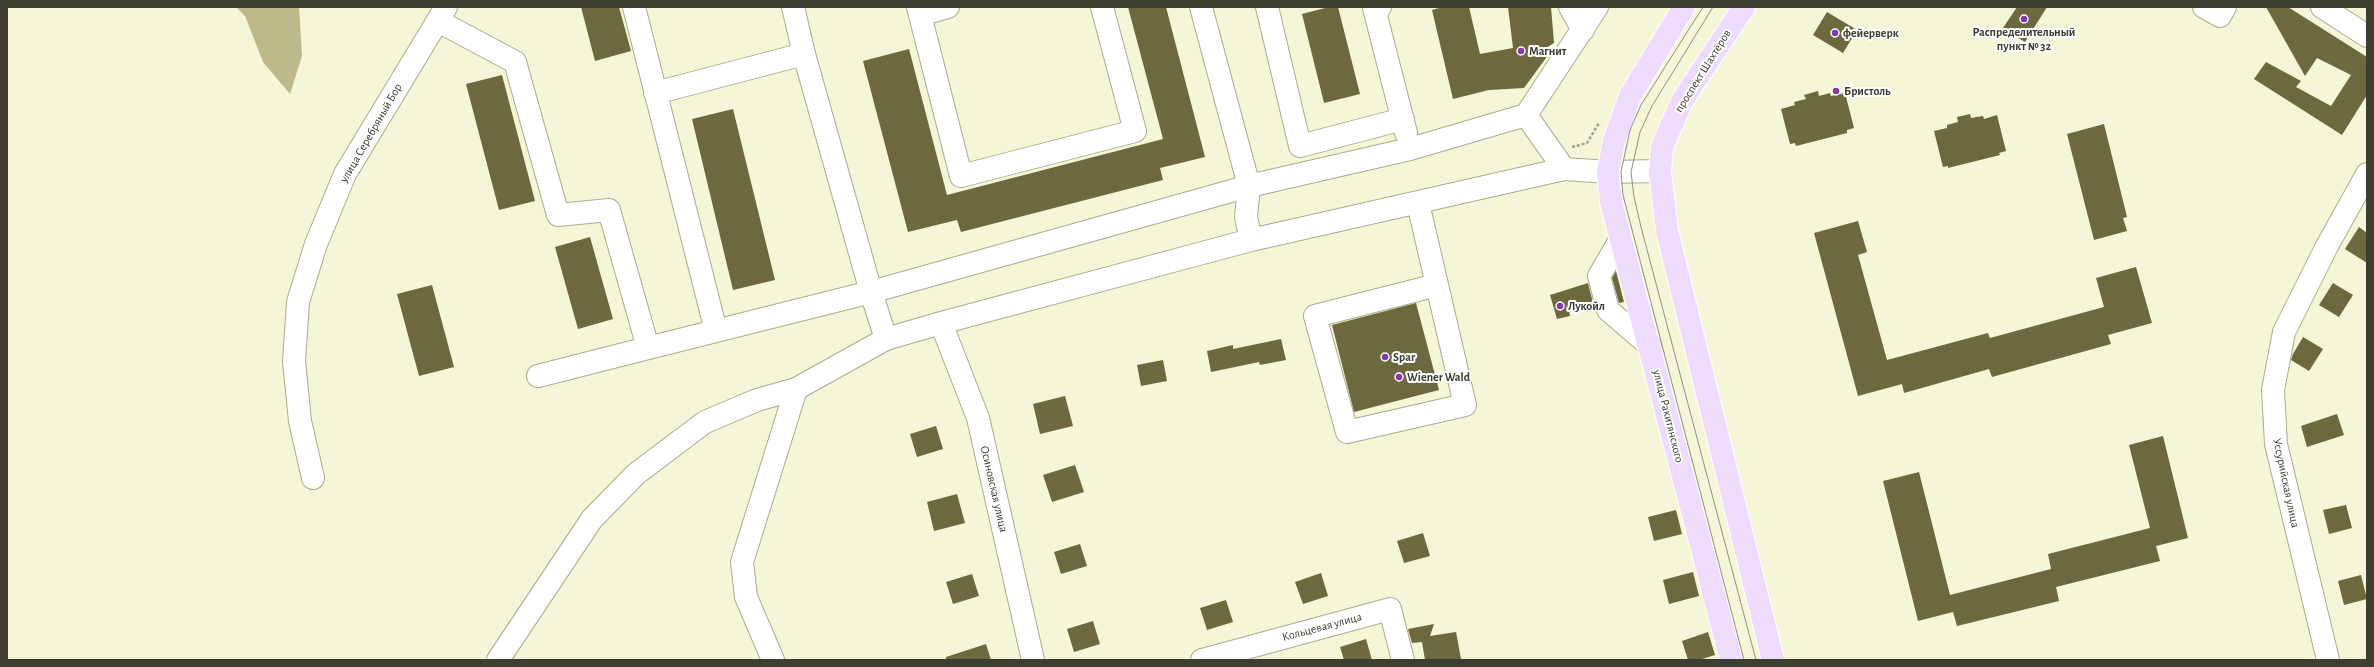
<!DOCTYPE html>
<html>
<head>
<meta charset="utf-8">
<style>
	body { margin:0 }
	#map { position:relative; width:2374px; height:667px; overflow:hidden; background:#f5f5d7; font-family:"Alegreya Sans",sans-serif }
	canvas { display:block }
	.frame { position:absolute; inset:0; border:8px solid #3d3d31; pointer-events:none }
</style>
</head>
<body>
<div id="map">
<canvas width="2374" height="667"></canvas>
<div class="frame"></div>
</div>
<script>
const g = document.querySelector('canvas').getContext('2d');
g.lineJoin = 'round';
function paint(path, color) { g.fillStyle = color; g.fill(path, 'evenodd'); }
const poly = rows => new Path2D(rows.map(r => 'M' + r).join(''));
function stroke(path, color, width, dash) { g.strokeStyle = color; g.lineWidth = width; g.lineCap = dash ? 'butt' : 'round'; g.setLineDash(dash || []); g.stroke(path); }
function write(font, color, halo, rows, align = 'center') {
  g.font = font + ' "Alegreya Sans",sans-serif'; g.lineWidth = 4; g.setLineDash([]); g.textBaseline = 'middle'; g.strokeStyle = halo; g.fillStyle = color; for (const [text, x, y, turn = 0] of rows) {
    g.save(); g.translate(x, y); g.rotate((+turn || 0) * Math.PI / 180); g.textAlign = isNaN(turn) ? turn : align; if (halo) g.strokeText(text, 0, 0); g.fillText(text, 0, 0); g.restore();
  }
}
paint(poly([
	[236,7,299,7,302,56,290,94,263,62,245,16]
]), '#bcba8a');
paint(poly([
	[581,7,619,7,631,51,595,61],
	[1128,7,1166,7,1205,157,1160,168,1163,180,961,232,957,220,908,232,863,61,909,49,947,195,1163,139],
	[1329,7,1338,7,1360,94,1324,103,1302,14],
	[1443,7,1469,7,1480,54,1513,48,1508,7,1551,7,1554,43,1546,48,1546,58,1524,88,1489,90,1453,99,1432,10],
	[2017,7,2047,7,2025,42,2003,28],
	[2266,7,2288,7,2367,57,2367,95,2342,135,2254,79,2266,62,2301,81,2296,87,2331,106,2351,75,2317,58,2305,76],
	[1827,12,1857,30,1843,53,1813,35],
	[502,75,535,201,499,210,466,84],
	[1818,91,1819,96,1830,93,1831,96,1845,93,1854,128,1847,130,1847,133,1796,146,1795,143,1790,144,1781,109,1795,105,1794,102,1806,99,1804,95],
	[733,109,775,280,733,290,692,119],
	[1970,114,1971,118,1983,116,1984,119,1997,115,2006,151,1999,153,2000,155,1948,168,1948,166,1943,167,1934,131,1947,128,1947,125,1958,122,1957,117],
	[2104,124,2127,217,2123,218,2127,231,2094,240,2067,134],
	[1858,221,1867,252,1858,255,1887,360,1988,333,1990,338,2104,307,2096,278,2136,267,2152,323,2108,335,2111,344,1992,377,1989,369,1904,393,1902,384,1858,396,1814,233],
	[2359,227,2367,233,2367,263,2345,249],
	[590,237,613,319,578,329,555,247],
	[1616,271,1624,302,1619,303,1612,278],
	[1588,283,1593,303,1569,310,1570,316,1557,319,1550,295],
	[2333,283,2353,295,2339,317,2319,305],
	[432,285,454,367,419,376,397,294],
	[1416,303,1439,390,1354,412,1332,325],
	[2303,337,2323,349,2309,371,2291,360,2293,354],
	[1281,339,1286,360,1260,365,1259,362,1211,372,1207,351,1233,345,1233,349],
	[1163,360,1167,381,1141,386,1137,365],
	[1065,396,1073,426,1040,434,1033,404],
	[2337,414,2344,435,2307,447,2301,426],
	[936,426,943,449,917,457,910,434],
	[2163,436,2188,538,2156,546,2160,561,2056,587,2059,601,1957,626,1953,612,1918,621,1883,481,1919,472,1950,595,2051,569,2048,554,2150,528,2129,445],
	[1075,465,1084,492,1052,502,1043,475],
	[957,494,965,523,934,531,927,502],
	[2346,505,2352,528,2329,534,2323,510],
	[1676,510,1682,534,1654,541,1648,517],
	[1423,533,1430,556,1404,563,1397,541],
	[1080,544,1087,566,1061,574,1054,552],
	[1693,572,1699,596,1669,604,1663,580],
	[1321,573,1328,596,1303,604,1295,582],
	[972,574,979,596,953,604,946,582],
	[2361,575,2367,599,2344,605,2338,581],
	[1226,600,1233,622,1207,630,1200,608],
	[1093,621,1100,644,1074,652,1067,629],
	[1434,624,1430,636,1456,632,1461,659,1425,660,1422,642,1412,643,1408,629],
	[1708,632,1715,655,1699,660,1688,660,1682,641],
	[1366,639,1372,660,1344,660,1340,647],
	[986,644,991,660,946,660,946,657]
]), '#6b693d');
const minor = poly([
	[634,7,716,331],
	[793,7,804,54,871,292,886,339],
	[918,7,961,176,1135,131,1102,7],
	[1201,7,1249,186,1410,149,1526,115],
	[1267,7,1300,146,1403,119],
	[1380,7,1374,8,1406,133],
	[1570,7,1583,30],
	[2204,7,2220,16,2225,7],
	[2322,7,2367,36],
	[920,15,948,7],
	[438,21,515,62,558,215,609,210,648,348,871,292,1249,186,1246,217,1251,240],
	[655,93,804,54],
	[1564,169,1526,115,1597,7],
	[1418,203,1437,285,1465,405,1347,432,1315,316,1437,285],
	[1620,240,1599,276,1608,310,1650,346],
	[941,323,978,418,1033,660],
	[538,376,648,348],
	[313,478,300,421,294,361,298,302,316,244,345,174,446,7],
	[498,660,592,519,636,474,705,422,757,400,796,389,886,339,941,323,1251,240,1564,169,1608,172,1660,171],
	[773,660,746,597,742,562,796,389],
	[1202,660,1390,609,1403,660],
	[2328,660,2276,444,2273,390,2284,332,2327,246,2367,174]
]);
const major = poly([
	[1684,7,1630,96,1614,141,1608,172,1611,202,1731,660],
	[1744,7,1682,101,1662,147,1660,171,1667,231,1773,660]
]);
stroke(minor, '#abab8f', 24);
stroke(major, '#fff', 24);
stroke(poly([
	[1572,147,1587,143,1599,123]
]), '#a3a38d', 2.5, [3, 2]);
stroke(minor, '#fff', 22);
stroke(major, '#eedcfe', 22);
stroke(poly([
	[1703,7,1641,105,1630,130,1621,172,1623,195,1744,660],
	[1713,7,1652,106,1640,132,1631,172,1634,197,1641,227,1756,660]
]), '#91917d', 1);
for (const [x, y, r, color] of [
	[2024,19,4,"#803aae"],
	[1835,33,4,"#803aae"],
	[1521,51,4,"#803aae"],
	[1836,91,4,"#803aae"],
	[1560,306,4,"#803aae"],
	[1385,357,4,"#803aae"],
	[1399,377,4,"#803aae"]
]) { const dot = new Path2D(); dot.arc(x, y, r, 0, 2 * Math.PI); g.fillStyle = color; g.fill(dot); stroke(dot, '#fff', 1.5); }
write('bold 12px', '#3d3d31', '#fff', [
	["Распределительный",2024,32,"center"],
	["пункт № 32",2024,46,"center"],
	["фейерверк",1843,33],
	["Магнит",1529,51],
	["Бристоль",1844,91],
	["Лукойл",1568,306],
	["Spar",1393,357],
	["Wiener Wald",1407,377]
], 'left');
write('12px', '#3d3d31', '#fff', [
	["проспект Шахтёров",1703,71,-58],
	["улица Серебряный Бор",371,133,-60],
	["улица Ракитянского",1668,416,76],
	["Уссурийская улица",2286,483,78],
	["Осиновская улица",994,489,77],
	["Кольцевая улица",1322,627,-15]
]);
</script>
</body>
</html>
